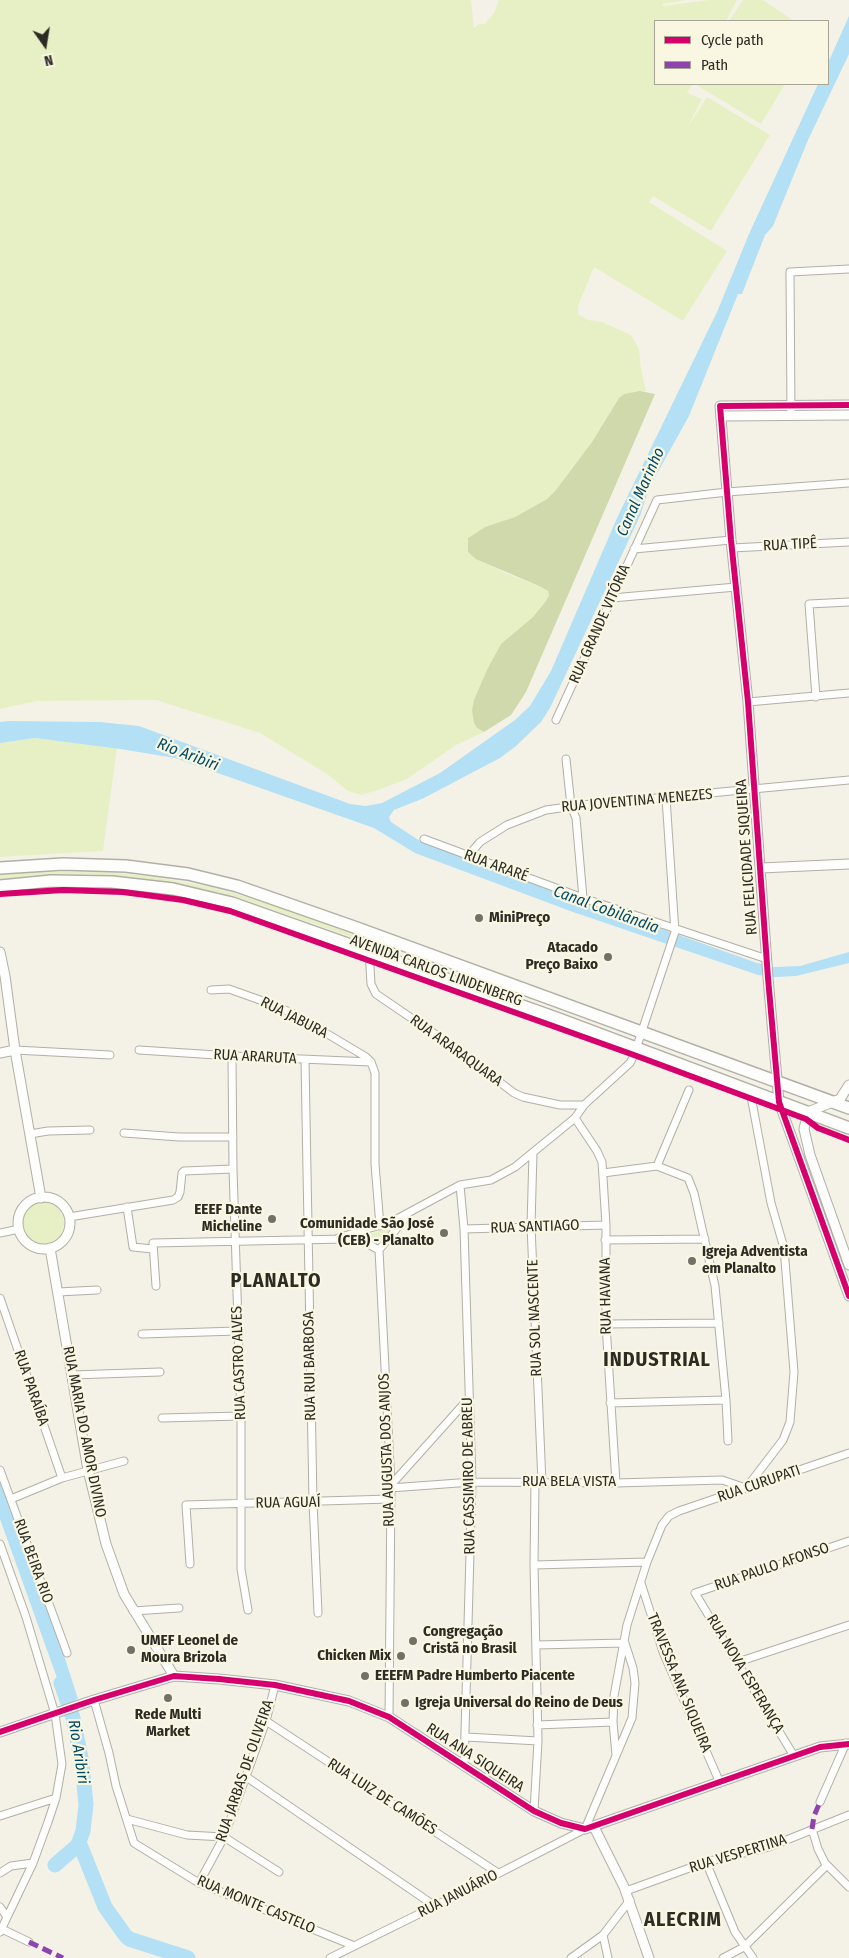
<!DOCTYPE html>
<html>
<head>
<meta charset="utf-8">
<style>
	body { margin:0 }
	#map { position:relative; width:849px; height:1958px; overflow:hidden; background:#f4f2e7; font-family:"Fira Sans Condensed",sans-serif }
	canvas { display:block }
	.legend { position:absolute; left:654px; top:20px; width:175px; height:65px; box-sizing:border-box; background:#f9f6e2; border:1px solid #a7a596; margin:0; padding:6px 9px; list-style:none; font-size:15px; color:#2c2b24 }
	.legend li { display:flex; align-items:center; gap:10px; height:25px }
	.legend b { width:25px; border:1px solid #a7a596 }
	.north { position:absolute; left:20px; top:20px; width:50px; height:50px; -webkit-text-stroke:4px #f9f6e2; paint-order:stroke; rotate:167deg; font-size:14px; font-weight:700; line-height:20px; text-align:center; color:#2c2b24 }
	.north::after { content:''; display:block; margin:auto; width:18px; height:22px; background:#2c2b24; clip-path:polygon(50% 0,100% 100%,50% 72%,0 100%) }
</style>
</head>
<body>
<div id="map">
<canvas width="849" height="1958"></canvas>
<ul class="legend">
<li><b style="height:6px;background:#d6006c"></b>Cycle path</li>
<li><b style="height:6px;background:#8e44ad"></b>Path</li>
</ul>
<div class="north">N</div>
</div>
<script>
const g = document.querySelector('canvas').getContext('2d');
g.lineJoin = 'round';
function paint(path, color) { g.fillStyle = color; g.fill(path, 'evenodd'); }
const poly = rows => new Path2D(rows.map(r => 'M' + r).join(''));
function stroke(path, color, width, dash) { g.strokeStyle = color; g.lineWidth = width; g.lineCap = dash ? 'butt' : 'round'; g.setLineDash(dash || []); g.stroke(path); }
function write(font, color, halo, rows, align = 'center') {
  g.font = font + ' "Fira Sans Condensed",sans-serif'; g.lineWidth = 4.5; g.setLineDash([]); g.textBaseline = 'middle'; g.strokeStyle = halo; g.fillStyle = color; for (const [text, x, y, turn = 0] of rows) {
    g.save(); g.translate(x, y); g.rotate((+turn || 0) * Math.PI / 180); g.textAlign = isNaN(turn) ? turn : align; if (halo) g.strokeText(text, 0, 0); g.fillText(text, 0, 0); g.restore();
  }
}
paint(poly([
	[0,0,471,0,474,28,479,24,485,24,494,13,499,0,686,0,663,4,663,6,709,0,737,0,726,21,655,21,655,84,692,84,687,93,702,99,687,128,707,97,770,135,711,231,653,196,649,202,727,251,683,321,594,267,578,306,578,314,588,320,602,322,631,335,639,349,641,369,646,391,624,394,619,398,592,442,556,490,547,499,515,517,485,527,468,538,468,552,505,573,539,586,548,591,549,595,546,601,533,617,509,637,477,728,484,732,456,745,407,779,378,790,361,795,348,791,327,774,260,733,156,700,37,701,0,709],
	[743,0,763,0,794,21,729,21],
	[695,84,785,84,761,124],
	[35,738,117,748,103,851,0,857,0,743],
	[88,871,150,876,211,887,271,904,355,935,354,938,234,896,161,881,88,874,50,875,0,879,0,875,25,873],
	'22 1223a21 21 0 1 1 42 0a21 21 0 1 1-42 0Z',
	[387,1229,389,1231,378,1245,363,1238,364,1236]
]), '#e7f0c5');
paint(poly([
	[640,391,655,394,526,692,511,715,484,732,477,728,474,723,472,710,474,700,487,670,501,644,533,617,546,601,549,595,548,591,539,586,476,559,468,552,468,538,485,527,515,517,547,499,556,490,592,442,619,398,624,394]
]), '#d0d9ab');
paint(poly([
	[849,16,849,54,808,140,773,226,765,235,742,294,738,294,689,416,649,488,640,516,550,708,541,722,516,746,500,758,424,798,394,810,389,817,391,822,420,841,581,900,757,963,775,967,800,966,849,952,849,963,796,976,776,977,758,975,573,912,415,853,374,828,175,758,120,749,35,738,0,743,0,722,9,721,100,722,139,726,350,804,366,806,382,803,440,773,515,720,530,706,551,671,617,518,717,312,749,234,818,84,828,84,828,63],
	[0,1481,56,1630,78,1699,66,1703,0,1519]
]), '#b3e0f5');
stroke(poly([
	[79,1842,105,1907,125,1935,129,1939,188,1958],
	[55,1865,77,1846,79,1842,83,1831,86,1805,82,1763,73,1718,61,1683]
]), '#b3e0f5', 15);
const minor = poly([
	[791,415,790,272,849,269],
	[732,548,849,542],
	[634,549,731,540],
	[612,598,736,587],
	[816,697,809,604,849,602],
	[748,702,849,693],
	[556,720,657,500,727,492,849,483],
	[566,759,571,806,576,818,583,898],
	[424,839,583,898,767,959],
	[468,856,480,842,507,825,546,810,582,805,849,780],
	[371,933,369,950,371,984,376,994,448,1043,514,1093,523,1097,560,1105,584,1105],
	[211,990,229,989,274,1005,294,1014,366,1057,371,1062,375,1073,375,1164,380,1226],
	[15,1050,110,1055],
	[139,1050,232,1056,371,1062],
	[232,1056,233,1169,241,1416,241,1569,248,1610],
	[305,1060,313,1502,318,1613],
	[575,1118,597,1151,602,1162,606,1225,606,1324,616,1483],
	[124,1133,179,1137,233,1137],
	[30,1134,48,1131,90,1130],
	[533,1153,531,1226,542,1483],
	[657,1166,689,1090],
	[603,1173,657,1166,688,1178,694,1193,715,1286,726,1400,728,1441],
	[460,1185,464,1229,472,1482,464,1767],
	[127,1207,133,1247,153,1249],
	[69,1217,173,1200,178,1197,180,1192,182,1173,184,1171,233,1169],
	[464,1229,606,1225],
	[0,1233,19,1229],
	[338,1238,393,1221,460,1185,491,1180,515,1167,575,1118,584,1105,630,1063,634,1055,675,932,666,798],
	[605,1240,705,1239],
	[379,1250,391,1485,389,1717],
	[379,1250,407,1216],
	[156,1286,153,1243,345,1239,366,1243,379,1250],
	[58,1292,97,1290],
	[0,1298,62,1478],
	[606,1324,719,1323],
	[142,1334,237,1331],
	[72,1375,160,1372],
	[610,1403,726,1400],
	[162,1418,241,1416],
	[0,1470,67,1653],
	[391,1485,469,1398],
	[747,1487,783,1440,790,1422,794,1372,784,1248,771,1203,750,1091],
	[390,1488,472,1482,616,1483,722,1480,746,1488],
	[11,1499,62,1478,124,1461],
	[0,1544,26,1617,55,1714,62,1764,56,1798,48,1822,33,1863,0,1932],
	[190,1564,186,1505,390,1499],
	[534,1565,647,1562],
	[641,1583,663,1652,720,1783],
	[133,1611,179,1608],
	[536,1645,625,1643],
	[738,1662,849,1625],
	[94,1700,109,1753,116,1786,134,1843,199,1883,352,1945],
	[266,1721,498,1873],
	[537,1725,613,1722],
	[466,1737,538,1741],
	[616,1755,613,1722,614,1696,627,1625,647,1562,662,1525,669,1516,679,1511,849,1453],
	[794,1756,695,1593,849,1541],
	[245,1776,435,1906],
	[820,1802,846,1743],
	[534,1811,538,1741,534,1565,535,1483],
	[0,1816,56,1798],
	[127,1819,187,1835,224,1837,279,1872],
	[812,1829,818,1849,825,1863,849,1887],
	[706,1862,735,1932,753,1958],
	[0,1873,11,1866,33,1863],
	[199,1883,224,1837,266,1721,275,1685],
	[626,1891,706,1862,769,1847,849,1815],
	[0,1907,7,1917],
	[2,1929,29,1942],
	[603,1935,608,1958],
	[330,1958,435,1906,585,1829,632,1718,635,1683,633,1668,625,1643],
	[571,1958,603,1935,630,1900],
	[723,1958,744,1947,827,1865]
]);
const tertiary = poly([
	[849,405,720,406,731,540,748,702,768,978,779,1102,849,1296],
	[721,416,849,415],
	[761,868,849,864],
	[0,952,5,976,15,1050,41,1198],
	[0,1053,15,1050],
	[849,1085,840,1099,808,1112,804,1129,810,1155,849,1265],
	'18 1223a26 26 0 1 1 52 0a26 26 0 1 1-52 0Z',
	[50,1248,88,1470,106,1544,124,1594,174,1676],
	[0,1732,94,1700,174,1676,219,1679,275,1685,349,1701,389,1717,534,1811,561,1823,585,1829,820,1747,849,1744],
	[594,1827,624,1887,649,1958]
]);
const primary = poly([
	[0,868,63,864,126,866,188,874,237,886,357,928,849,1108],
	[0,886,51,881,112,882,173,889,232,903,559,1019,849,1128]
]);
stroke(minor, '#b1afa7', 9);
stroke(tertiary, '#b1afa7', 11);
stroke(primary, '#b1afa7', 14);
stroke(minor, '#fdfdfb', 7);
stroke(tertiary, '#fdfdfb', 9);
stroke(primary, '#fdfdfb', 11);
stroke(poly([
	[812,1829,814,1816,820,1802],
	[29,1942,63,1958]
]), '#8e44ad', 5, [10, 5]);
stroke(poly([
	[849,405,720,406,731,540,748,702,768,978,779,1102,849,1296],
	[0,894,63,890,123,892,183,900,230,911,634,1055,806,1119,818,1128,849,1140],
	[0,1732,94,1700,174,1676,219,1679,275,1685,349,1701,389,1717,534,1811,561,1823,585,1829,820,1747,849,1744]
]), '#d6006c', 6);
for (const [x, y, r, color] of [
	[479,918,5,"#727168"],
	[608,957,5,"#727168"],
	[272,1219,5,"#727168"],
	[444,1233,5,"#727168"],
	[692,1261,5,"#727168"],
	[413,1641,5,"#727168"],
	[131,1650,5,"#727168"],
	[401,1656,5,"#727168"],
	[365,1676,5,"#727168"],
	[168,1698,5,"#727168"],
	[405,1703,5,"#727168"]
]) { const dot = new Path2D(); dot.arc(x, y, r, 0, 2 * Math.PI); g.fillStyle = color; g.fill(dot); stroke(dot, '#f9f6e2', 2); }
write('15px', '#2c2b24', '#f9f6e2', [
	["RUA TIPÊ",790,545,-3],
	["RUA GRANDE VITÓRIA",600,624,-66],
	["RUA JOVENTINA MENEZES",637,801,-5],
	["RUA FELICIDADE SIQUEIRA",747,857,-94],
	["RUA ARARÉ",496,866,20],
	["AVENIDA CARLOS LINDENBERG",436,971,20],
	["RUA JABURA",294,1018,27],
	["RUA ARARAQUARA",456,1051,36],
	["RUA ARARUTA",255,1057,3],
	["RUA SANTIAGO",535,1227,-2],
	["RUA HAVANA",606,1296,-91],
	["RUA SOL NASCENTE",535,1318,-92],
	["RUA CASTRO ALVES",239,1363,-92],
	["RUA RUI BARBOSA",310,1366,-91],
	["RUA PARAÍBA",31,1388,71],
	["RUA MARIA DO AMOR DIVINO",84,1432,79],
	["RUA AUGUSTA DOS ANJOS",387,1450,-92],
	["RUA CASSIMIRO DE ABREU",469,1476,-91],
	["RUA BELA VISTA",569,1482],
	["RUA CURUPATI",759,1484,-19],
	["RUA AGUAÍ",288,1503,-1],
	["RUA BEIRA RIO",33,1561,70],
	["RUA PAULO AFONSO",772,1567,-19],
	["RUA NOVA ESPERANÇA",745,1674,59],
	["TRAVESSA ANA SIQUEIRA",679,1683,68],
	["RUA ANA SIQUEIRA",475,1758,33],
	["RUA JARBAS DE OLIVEIRA",245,1771,-71],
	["RUA LUIZ DE CAMÕES",382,1797,33],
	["RUA VESPERTINA",738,1854,-17],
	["RUA JANUÁRIO",458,1894,-27],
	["RUA MONTE CASTELO",256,1905,23]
]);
write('bold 15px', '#2c2b24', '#f9f6e2', [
	["MiniPreço",489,918],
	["Atacado",598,948,"right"],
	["Preço Baixo",598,965,"right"],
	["EEEF Dante",262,1210,"right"],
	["Micheline",262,1227,"right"],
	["Comunidade São José",434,1224,"right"],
	["(CEB) - Planalto",434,1241,"right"],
	["Igreja Adventista",702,1252],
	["em Planalto",702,1269],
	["Congregação",423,1632],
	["Cristã no Brasil",423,1649],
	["UMEF Leonel de",141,1641],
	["Moura Brizola",141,1658],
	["Chicken Mix",391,1656,"right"],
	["EEEFM Padre Humberto Piacente",375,1676],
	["Igreja Universal do Reino de Deus",415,1703],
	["Rede Multi",168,1715,"center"],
	["Market",168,1732,"center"]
], 'left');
write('italic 16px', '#004b67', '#f9f6e2', [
	["Canal Marinho",641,492,-66],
	["Rio Aribiri",188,755,21],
	["Canal Cobilândia",606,910,20],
	["Rio Aribiri",78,1752,81]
]);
g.letterSpacing = '1px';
write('bold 20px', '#2c2b24', '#f9f6e2', [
	["PLANALTO",276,1281],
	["INDUSTRIAL",657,1360],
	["ALECRIM",683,1920]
]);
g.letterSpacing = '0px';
</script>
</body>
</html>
